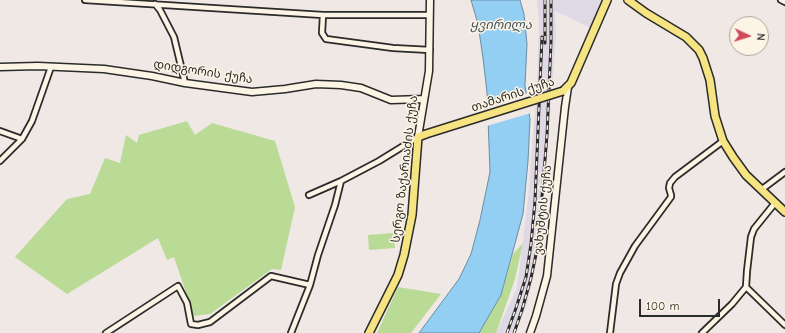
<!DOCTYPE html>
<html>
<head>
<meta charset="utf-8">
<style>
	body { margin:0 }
	#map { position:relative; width:785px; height:333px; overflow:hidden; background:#efe8e5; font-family:"Comic Neue",sans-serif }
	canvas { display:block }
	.north { position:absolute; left:729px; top:16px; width:40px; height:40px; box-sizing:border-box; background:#fcf5e5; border:1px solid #a8a49b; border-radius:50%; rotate:94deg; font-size:11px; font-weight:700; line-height:16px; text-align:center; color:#2b2b2b }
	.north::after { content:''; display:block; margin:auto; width:14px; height:18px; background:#d1495b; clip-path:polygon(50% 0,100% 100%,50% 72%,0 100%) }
	.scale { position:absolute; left:639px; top:299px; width:81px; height:18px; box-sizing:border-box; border:2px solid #2b2b2b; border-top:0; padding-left:5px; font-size:12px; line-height:14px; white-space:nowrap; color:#2b2b2b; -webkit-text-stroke:3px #fcf5e5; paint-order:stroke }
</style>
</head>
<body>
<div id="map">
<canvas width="785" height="333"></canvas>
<div class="north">N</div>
<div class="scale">100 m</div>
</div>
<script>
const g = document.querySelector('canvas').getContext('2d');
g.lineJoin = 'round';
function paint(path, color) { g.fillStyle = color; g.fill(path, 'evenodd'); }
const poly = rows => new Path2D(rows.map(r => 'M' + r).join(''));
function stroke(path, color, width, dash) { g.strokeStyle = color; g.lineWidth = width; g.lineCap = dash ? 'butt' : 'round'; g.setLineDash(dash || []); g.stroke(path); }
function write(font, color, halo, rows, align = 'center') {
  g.font = font + ' "Comic Neue","Noto Sans Georgian",sans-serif'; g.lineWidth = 3; g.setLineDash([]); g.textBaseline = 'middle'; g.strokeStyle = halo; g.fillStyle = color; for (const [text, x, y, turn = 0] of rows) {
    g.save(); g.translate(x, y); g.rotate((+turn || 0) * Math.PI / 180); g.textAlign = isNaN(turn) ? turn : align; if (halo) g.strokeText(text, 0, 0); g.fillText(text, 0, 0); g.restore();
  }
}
paint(poly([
	[537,0,601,0,591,28,555,11,556,36,540,246,527,304,515,333,496,333,517,288,528,199,537,86,539,22]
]), '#dfd8e5');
paint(poly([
	[187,121,195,135,212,123,275,141,295,207,281,270,272,269,210,314,194,316,174,257,167,260,158,238,67,294,15,257,67,199,90,194,105,158,120,163,126,135,137,143,139,135],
	[394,233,395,248,369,250,368,235],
	[523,243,515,279,496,333,479,333,501,295,513,254],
	[398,287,441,294,411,333,377,333]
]), '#b9db95');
const water = poly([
	[471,0,520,0,524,14,527,44,525,85,530,119,528,161,523,214,501,295,479,333,419,333,459,279,471,254,480,220,490,172,487,92,483,58,478,24,471,0]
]);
paint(water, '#93cef3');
stroke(water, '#698da3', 1);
paint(poly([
	[528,93,531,113,487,126,486,106]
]), '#efe8e5');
const street = poly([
	[85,0,323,15,430,15],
	[781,0,785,2],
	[155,4,160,10,174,37,185,83],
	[323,15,322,33,326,39,393,48,430,50],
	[0,131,22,139],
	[0,161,22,139,32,121,51,67],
	[761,190,785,172],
	[309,195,341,181,379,161,418,137],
	[746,287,785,325],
	[106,333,178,286,187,303,191,324,198,325,210,322,271,276,310,285],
	[291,333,310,285,318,255,335,205,341,181],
	[610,333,616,284,620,273,635,246,671,197,671,195,669,188,670,183,675,177,723,141],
	[702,333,732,304,746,287,747,271,751,237,754,229,775,203]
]);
const secondary = poly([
	[0,67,38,66,104,69,152,76,185,83,252,92,285,89,316,84,341,85,361,88,391,100,424,99],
	[418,137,429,71,430,0],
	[530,333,536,316,547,276,565,107,568,87]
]);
const primary = poly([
	[628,0,646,13,686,37,699,50,703,58,710,80,715,116,723,141,733,157,746,175,785,212],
	[563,91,571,83,607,0],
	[369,333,398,275,404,255,412,215,418,137,426,134]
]);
stroke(street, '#2b2b2b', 8);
stroke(secondary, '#2b2b2b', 9);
stroke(primary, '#2b2b2b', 10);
stroke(street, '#fcf5e5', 4.5);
stroke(secondary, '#fcf5e5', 6);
stroke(primary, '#f6e381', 7);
const rail = poly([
	[545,0,545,43],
	[507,333,516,308,526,277,531,244,535,201,542,37],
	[514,333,522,310,531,278,538,245,547,135,551,42,551,0]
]);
stroke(rail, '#2b2b2b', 3);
stroke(rail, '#fcf5e5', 1.5, [4.5]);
const primaryBridge = poly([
	[426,134,563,91]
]);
stroke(primaryBridge, '#2b2b2b', 10, []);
stroke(primaryBridge, '#f6e381', 7);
write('12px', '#2b2b2b', '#fcf5e5', [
	["დიდგორის ქუჩა",203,72,9],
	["თამარის ქუჩა",513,95,-18],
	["სერგო ზაქარიაძის ქუჩა",405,169,-83],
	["ვახუშტის ქუჩა",543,210,-84]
]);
write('italic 13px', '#45545d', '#fcf5e5', [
	["ყვირილა",501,25]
]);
</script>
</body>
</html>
